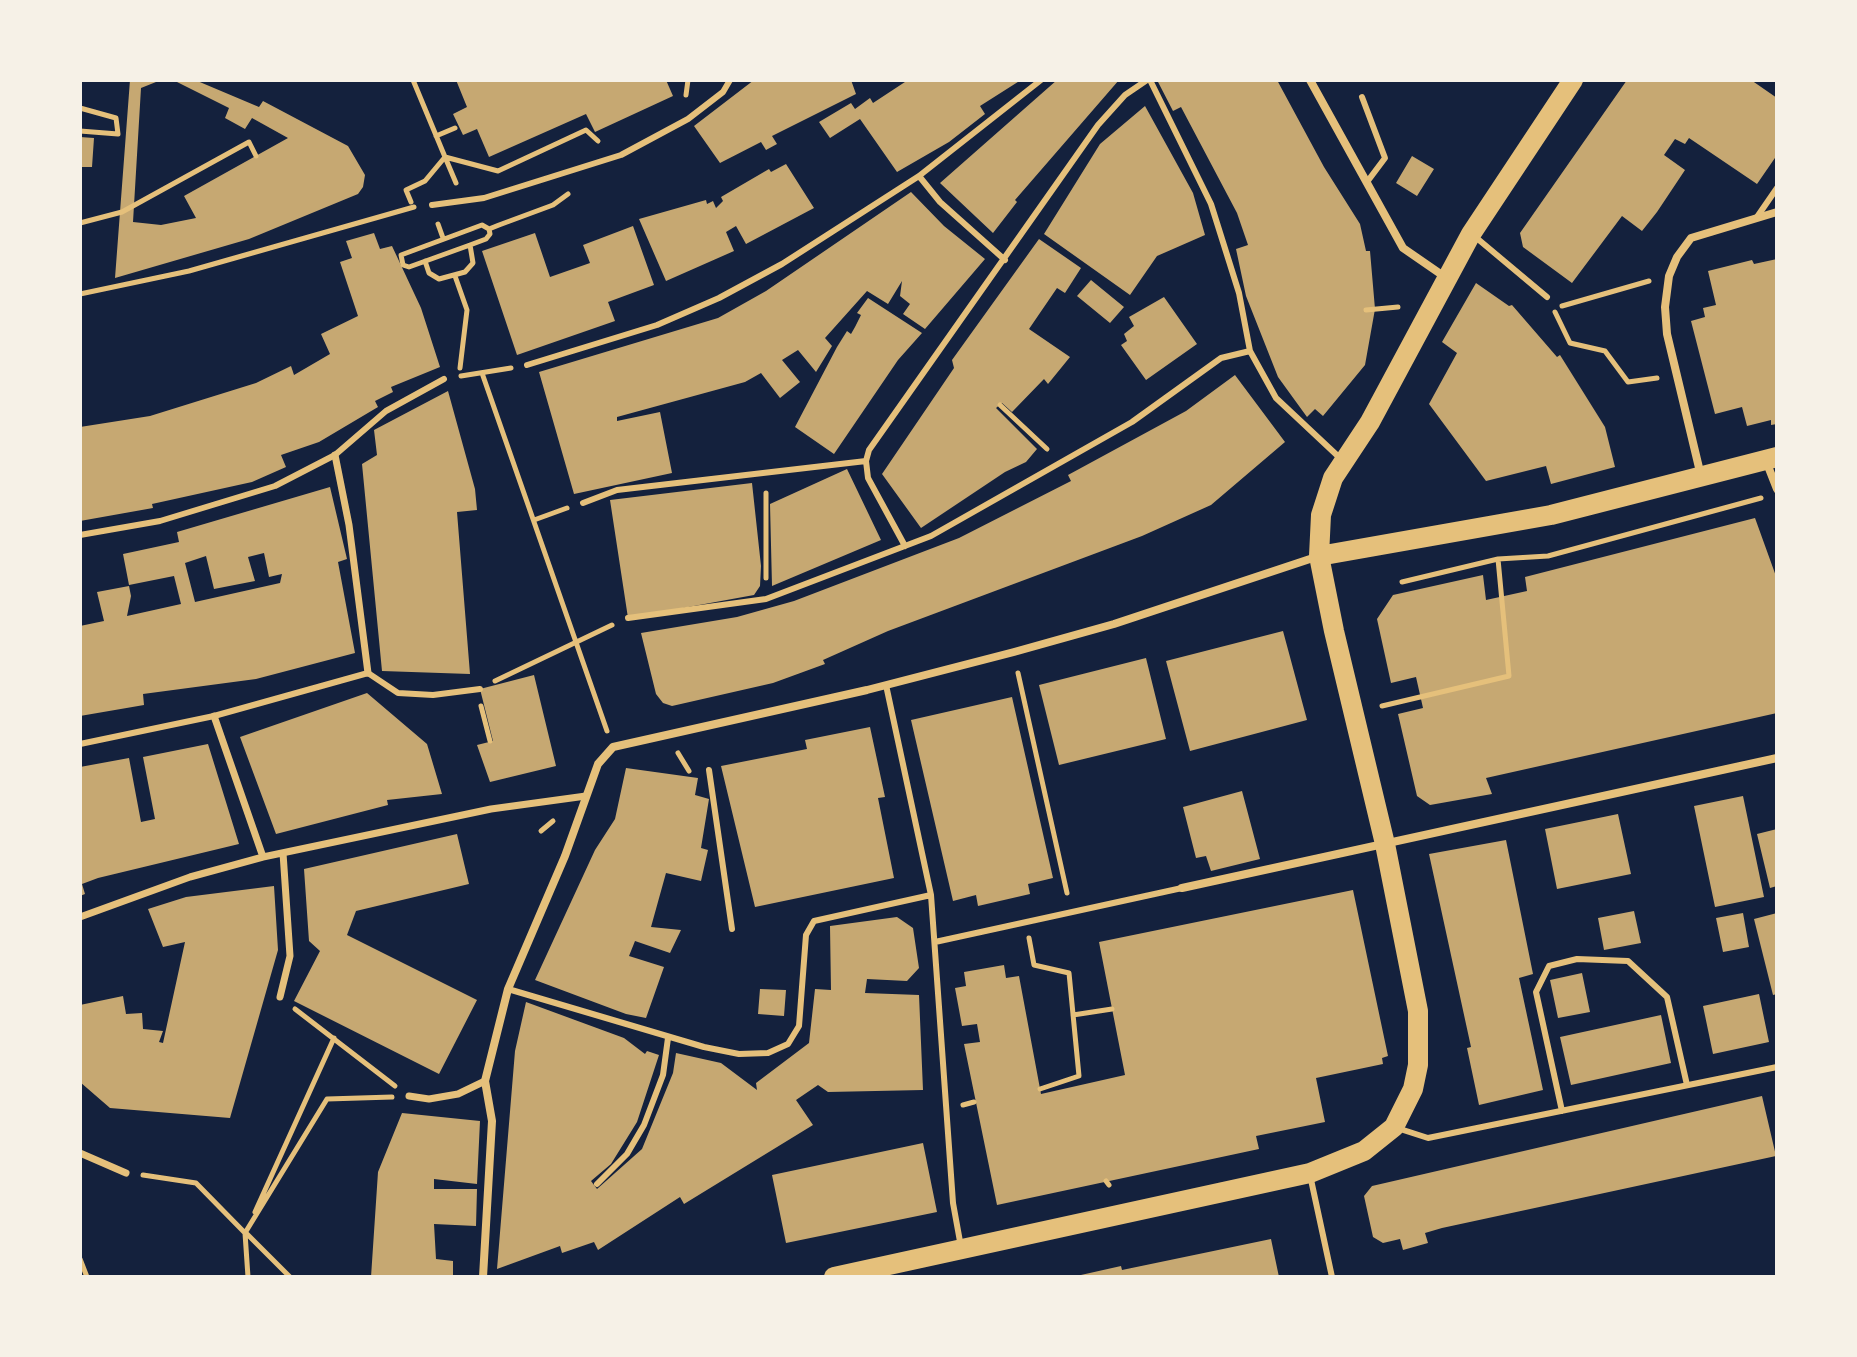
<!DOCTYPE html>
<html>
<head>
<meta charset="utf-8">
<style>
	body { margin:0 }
	#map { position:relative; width:1857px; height:1357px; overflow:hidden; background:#14213d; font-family:Raleway,sans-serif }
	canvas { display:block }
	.frame { position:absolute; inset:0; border:82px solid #f6f1e7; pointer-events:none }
</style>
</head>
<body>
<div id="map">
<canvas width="1857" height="1357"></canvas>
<div class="frame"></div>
</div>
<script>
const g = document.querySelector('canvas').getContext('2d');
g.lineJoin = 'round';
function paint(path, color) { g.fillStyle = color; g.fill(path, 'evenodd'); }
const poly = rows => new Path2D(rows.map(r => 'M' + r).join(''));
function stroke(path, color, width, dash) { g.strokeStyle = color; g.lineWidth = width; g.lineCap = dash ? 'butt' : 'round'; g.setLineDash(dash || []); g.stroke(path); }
paint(poly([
	[130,80,161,80,141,88,133,222,161,225,196,218,184,196,288,138,252,118,245,129,225,118,229,108,173,80,195,80,259,107,263,101,348,146,365,175,363,187,358,194,249,239,115,278],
	[456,80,666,80,673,96,595,132,586,114,489,157,477,129,463,135,453,114,467,107],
	[754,80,851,80,856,94,772,136,777,144,766,150,761,142,720,163,694,126],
	[908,80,1021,80,980,106,985,114,949,142,897,172,860,119,830,138,819,122,851,103,855,109,870,98,873,103],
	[1057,80,1119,80,1015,200,1017,202,993,233,940,183],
	[1157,80,1277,80,1324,167,1360,224,1366,251,1370,251,1375,309,1365,365,1323,416,1315,409,1307,417,1278,377,1246,296,1236,249,1248,245,1237,213,1181,107,1173,111],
	[1627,80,1751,80,1777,98,1777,155,1757,184,1689,138,1685,144,1675,139,1664,155,1685,170,1657,212,1642,231,1622,216,1572,283,1523,247,1520,233],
	[1145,106,1193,193,1205,235,1157,256,1130,295,1044,234,1100,144],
	[80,137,94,138,92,167,80,167],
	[1412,156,1434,169,1417,196,1396,183],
	[786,164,814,208,746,244,736,226,726,232,734,251,666,281,639,219,706,200,707,204,713,201,716,208,723,201,721,197,769,169,771,172],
	[911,192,944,226,985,259,925,329,903,314,910,304,900,296,902,281,888,304,867,291,825,338,832,346,816,372,798,350,782,360,800,382,780,398,761,373,745,382,617,417,617,421,660,412,672,473,574,494,539,372,718,318,766,291],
	[633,226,654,285,608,302,615,321,517,355,482,251,535,233,550,277,590,263,583,245],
	[374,233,380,249,392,246,421,308,440,367,391,387,393,392,375,401,378,407,319,442,281,455,286,467,252,482,152,504,153,508,80,521,80,427,150,416,256,383,291,366,294,375,330,354,321,334,358,316,340,262,352,258,346,241],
	[1039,239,1081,268,1065,293,1057,288,1029,329,1070,357,1048,384,1044,379,1012,412,1002,403,996,408,1037,449,1026,462,1005,472,921,528,882,474,954,368,952,360],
	[1777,259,1777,424,1771,425,1771,420,1747,426,1742,407,1715,414,1691,321,1705,317,1703,308,1716,305,1708,271,1752,260,1754,264],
	[1091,280,1124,307,1110,323,1077,296],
	[1476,283,1509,306,1512,305,1557,357,1560,355,1605,427,1615,467,1551,484,1546,466,1486,481,1429,404,1457,353,1442,342],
	[1164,297,1197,344,1146,380,1121,345,1127,341,1124,334,1134,326,1129,317],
	[868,298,922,333,898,360,834,454,795,427,837,347,847,331,851,334,855,327,861,315,857,313],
	[1235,375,1285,442,1211,505,1142,536,888,631,823,660,825,664,773,683,672,706,663,703,656,694,641,633,737,617,794,601,959,538,1071,481,1068,475,1186,411],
	[448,391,475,489,477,510,457,512,470,674,382,671,362,464,377,455,374,430],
	[847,469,881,540,772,586,770,504],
	[752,483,761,566,760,586,754,595,628,618,610,500],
	[330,487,347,559,338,562,355,653,256,679,143,694,144,705,80,716,80,626,104,621,97,592,129,586,131,596,127,616,181,604,174,576,129,585,123,554,179,542,177,532],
	[264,553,269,577,282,574,280,583,195,602,185,563,206,556,214,589,255,581,248,557],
	[1755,518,1777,579,1777,713,1486,778,1492,794,1430,805,1417,796,1398,714,1423,708,1416,677,1391,683,1377,619,1393,595,1483,575,1486,600,1527,591,1525,577],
	[1283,631,1307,720,1190,751,1166,661],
	[1146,658,1166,739,1059,765,1039,685],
	[534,675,556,766,490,782,477,745,493,741,480,689],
	[367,693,427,744,442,794,387,800,388,805,276,834,240,737],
	[1012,697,1053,878,1028,884,1030,894,978,906,976,895,953,901,911,720],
	[870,727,885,797,878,798,894,878,755,907,721,766,807,749,805,740],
	[208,744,239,844,98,878,82,884,85,894,80,896,80,767,129,758,141,822,155,819,143,757],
	[626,768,698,778,695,795,709,799,701,848,708,850,701,881,666,873,651,927,681,930,670,953,635,941,629,956,664,967,646,1018,626,1014,535,980,595,850,615,819],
	[1242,791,1260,859,1211,871,1206,856,1196,858,1183,807],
	[1743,796,1764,897,1715,907,1694,806],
	[1618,814,1631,874,1557,889,1545,829],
	[1777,829,1777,886,1770,888,1757,834],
	[457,834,469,884,356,911,347,935,477,1000,439,1074,294,1001,320,951,309,941,304,869],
	[1506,840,1533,974,1519,978,1543,1090,1479,1105,1467,1048,1471,1047,1429,854],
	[274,886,278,950,230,1118,110,1108,80,1082,80,1005,123,996,126,1014,142,1013,143,1029,163,1031,159,1042,163,1043,185,942,163,947,148,909,186,897],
	[1353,890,1388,1056,1382,1058,1383,1064,1316,1078,1325,1122,1256,1136,1259,1149,997,1205,964,1044,980,1042,977,1024,962,1026,955,988,966,986,964,972,1004,965,1006,978,1019,976,1041,1094,1125,1075,1099,942],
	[1634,911,1641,943,1604,950,1598,918],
	[1743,913,1749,947,1723,952,1716,918],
	[1777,913,1777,994,1773,995,1754,919],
	[897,917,913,928,919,968,907,981,867,979,865,993,919,995,923,1090,828,1092,818,1085,796,1100,813,1125,684,1204,680,1197,598,1250,594,1242,562,1253,560,1246,497,1269,515,1051,526,1002,624,1038,645,1054,647,1051,659,1055,637,1122,611,1164,591,1181,597,1189,642,1149,673,1073,676,1053,721,1063,757,1090,756,1083,809,1043,815,989,831,990,830,926],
	[1582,973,1590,1012,1558,1018,1550,980],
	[760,989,786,990,784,1016,758,1014],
	[1759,994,1769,1042,1713,1054,1703,1006],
	[1661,1015,1671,1063,1571,1085,1560,1037],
	[1762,1096,1776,1156,1442,1228,1425,1233,1428,1243,1403,1250,1400,1239,1383,1243,1373,1237,1364,1196,1372,1186],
	[402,1113,480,1121,477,1184,434,1179,434,1189,477,1189,476,1226,434,1224,436,1259,453,1261,453,1277,371,1277,378,1172],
	[923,1143,937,1212,786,1243,772,1175],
	[1271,1239,1279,1277,1072,1277,1121,1266,1122,1270]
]), '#c6a872');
stroke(poly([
	[686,95,688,80],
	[80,108,116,118,118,134,80,131],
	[436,136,455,128],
	[445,157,498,171,586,130,598,141],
	[445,157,456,183],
	[411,202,406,190,425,181,445,157,413,80],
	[80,223,122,212,249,142,256,156],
	[438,224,443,238],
	[470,245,409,267,403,265,401,255,482,225,489,229,499,225,553,205,568,194],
	[425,261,429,273,439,279,465,272,473,263,470,245,486,239,490,234,489,229],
	[455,276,467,310,460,368],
	[80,294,189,271,414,207],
	[1562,306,1649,281],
	[1366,310,1398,307],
	[1555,312,1570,343,1605,351,1628,382,1657,378],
	[482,373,607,731],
	[461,376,511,368],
	[1000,405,1047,449],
	[766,493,766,578],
	[534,520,567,508],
	[1498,559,1548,556,1761,498],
	[1018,673,1067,893],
	[495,681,612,625],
	[481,706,490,741],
	[1382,706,1509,676,1498,559,1402,582],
	[678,753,689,771],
	[541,831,553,821],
	[1029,938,1034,965,1069,973,1079,1076,1040,1089],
	[295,1009,395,1086],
	[1073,1015,1112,1009],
	[963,1105,974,1102],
	[143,1175,196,1183,245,1233],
	[1106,1181,1109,1185],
	[255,1212,334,1038],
	[245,1232,290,1277],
	[80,1259,87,1277],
	[248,1277,245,1233,327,1099,392,1097]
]), '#e5c07b', 5);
stroke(poly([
	[1150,80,1211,204,1239,293,1250,351,1276,398,1341,459],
	[1362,97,1385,158,1367,182],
	[919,176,940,202,1005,260],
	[432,205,484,198,621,155,688,119,723,92,730,80],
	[1757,217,1777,188],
	[1473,235,1547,297],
	[527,365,657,325,719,298,782,264,919,176,1041,80],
	[583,503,617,490,866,461],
	[80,535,160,521,275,486,335,455,386,411,444,379],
	[905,546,868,478,866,461,869,450,1098,125,1125,95,1147,80],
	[628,618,766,599,931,536,1132,422,1221,358,1250,351],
	[886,685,931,895,953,1203,961,1247],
	[80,744,214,716,368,673,398,693,433,695,480,689],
	[709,770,732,929],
	[935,942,1182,888],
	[508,989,704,1047,739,1054,768,1053,788,1044,799,1026,806,935,814,921,931,895],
	[1562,1111,1536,992,1549,966,1577,959,1628,961,1667,997,1687,1085],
	[1397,1128,1428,1138,1777,1067],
	[1310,1175,1332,1277],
	[597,1184,627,1154,644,1125,663,1075,668,1038]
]), '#e5c07b', 6);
stroke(poly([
	[335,455,349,525,368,673],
	[214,716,263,857],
	[80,917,190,877,263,857,491,809,586,796],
	[280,997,290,956,283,853],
	[409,1096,429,1099,458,1094,485,1081],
	[80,1153,126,1173]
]), '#e5c07b', 7);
stroke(poly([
	[1310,80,1403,248,1445,277],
	[1766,461,1777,489],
	[1701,476,1667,334,1665,307,1669,276,1677,257,1691,238,1777,212],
	[1182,888,1777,758],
	[483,1277,492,1121,485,1081,508,989,565,856,598,764,613,747,867,690,1014,652,1114,624,1319,556]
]), '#e5c07b', 8);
stroke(poly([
	[1319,556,1551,515,1777,457],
	[834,1277,1310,1173,1364,1151,1394,1127,1413,1089,1418,1065,1418,1011,1385,844,1334,631,1319,556,1321,515,1333,478,1370,422,1471,234,1573,80]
]), '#e5c07b', 20);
</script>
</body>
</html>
